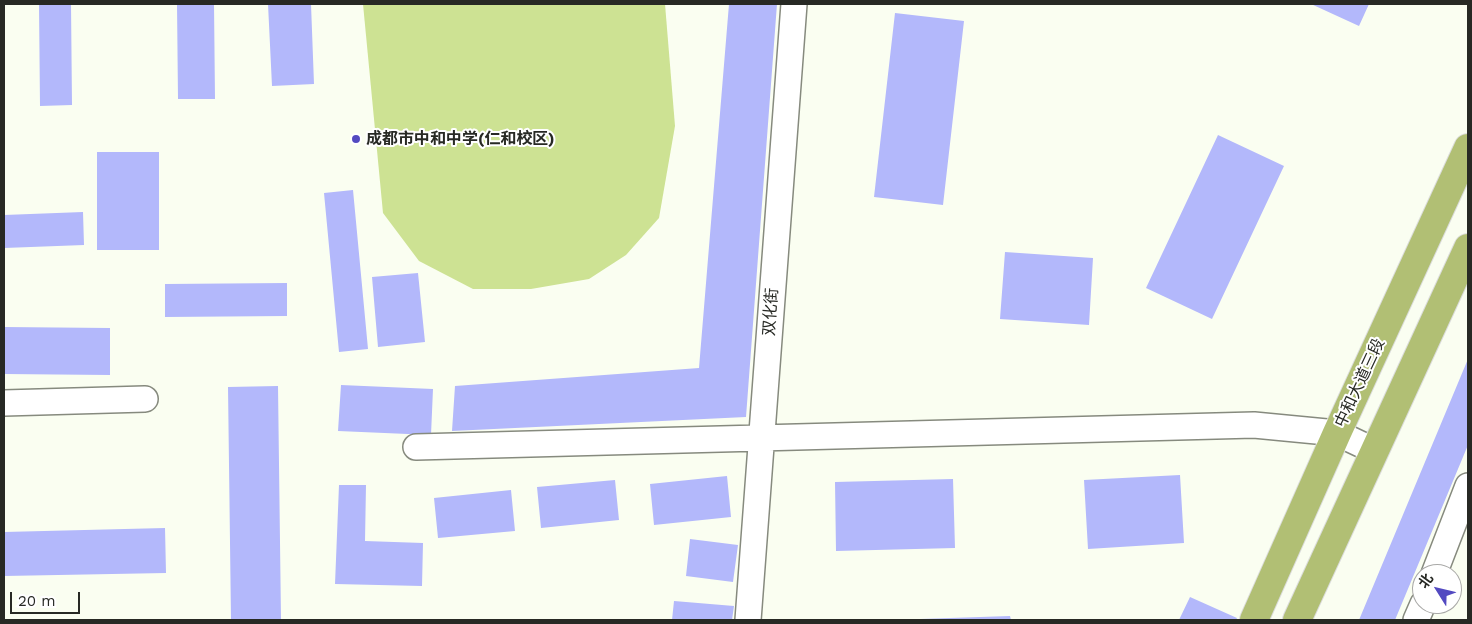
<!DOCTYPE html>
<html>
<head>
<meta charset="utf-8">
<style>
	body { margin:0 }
	#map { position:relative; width:1472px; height:624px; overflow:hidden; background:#fafef1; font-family:"Work Sans","Noto Sans SC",sans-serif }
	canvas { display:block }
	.frame { position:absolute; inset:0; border:5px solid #272924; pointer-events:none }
	.north { position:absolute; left:1412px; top:564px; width:50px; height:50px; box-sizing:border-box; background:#fff; border:1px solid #a9a9a7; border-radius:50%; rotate:306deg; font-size:14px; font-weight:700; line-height:20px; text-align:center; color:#272924 }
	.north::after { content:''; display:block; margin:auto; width:18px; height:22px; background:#534ac1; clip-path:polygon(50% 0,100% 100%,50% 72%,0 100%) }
	.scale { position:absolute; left:10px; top:592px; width:70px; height:22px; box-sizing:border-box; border:2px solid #272924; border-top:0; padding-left:6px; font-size:15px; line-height:18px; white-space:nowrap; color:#272924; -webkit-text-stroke:4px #fff; paint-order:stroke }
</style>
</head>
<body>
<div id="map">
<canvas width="1472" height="624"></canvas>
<div class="frame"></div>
<div class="north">北</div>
<div class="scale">20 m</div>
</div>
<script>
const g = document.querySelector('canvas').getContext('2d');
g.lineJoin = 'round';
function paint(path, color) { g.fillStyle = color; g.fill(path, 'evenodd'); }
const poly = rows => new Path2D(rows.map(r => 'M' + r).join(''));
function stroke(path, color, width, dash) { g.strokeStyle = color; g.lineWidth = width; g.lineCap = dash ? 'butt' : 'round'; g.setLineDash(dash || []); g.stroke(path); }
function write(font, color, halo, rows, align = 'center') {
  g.font = font + ' "Work Sans","Noto Sans SC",sans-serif'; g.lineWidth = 4; g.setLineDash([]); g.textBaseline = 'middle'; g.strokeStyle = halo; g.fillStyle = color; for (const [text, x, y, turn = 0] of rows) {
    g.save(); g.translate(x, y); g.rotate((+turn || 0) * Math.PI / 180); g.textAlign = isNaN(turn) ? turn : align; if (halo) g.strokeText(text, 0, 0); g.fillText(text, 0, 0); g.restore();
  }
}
paint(poly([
	[363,4,665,4,675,126,659,218,626,255,589,279,531,289,473,289,419,261,383,213]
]), '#cde293');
paint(poly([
	[39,4,71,4,72,105,40,106],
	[177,4,214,4,215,99,178,99],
	[268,4,311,4,314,84,272,86],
	[729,4,777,4,746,417,452,431,455,386,699,368],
	[1311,4,1369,4,1359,26],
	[895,13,964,21,943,205,874,197],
	[1218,135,1284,166,1212,319,1146,288],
	[97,152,159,152,159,250,97,250],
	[353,190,368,349,339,352,324,193],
	[83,212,84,245,4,248,4,215],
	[1005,252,1093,258,1089,325,1000,319],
	[418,273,425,342,378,347,372,277],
	[287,283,287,316,165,317,165,284],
	[4,327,110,328,110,375,4,374],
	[1468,359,1468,445,1395,620,1359,620],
	[341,385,433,389,431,435,338,431],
	[278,386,281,620,231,620,228,387],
	[1180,475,1184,543,1088,549,1084,480],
	[727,476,731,517,654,525,650,484],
	[953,479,955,548,836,551,835,482],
	[615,480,619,520,541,528,537,487],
	[339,485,366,485,365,541,423,543,422,586,335,584],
	[511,490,515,531,438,538,434,498],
	[165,528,166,573,4,576,4,532],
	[690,539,738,545,733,582,686,576],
	[1190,597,1237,618,1236,620,1179,620],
	[674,601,734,606,732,620,672,620],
	[1010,616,1011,620,920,620,920,619]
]), '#b3b8fb');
const minor = poly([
	[4,403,145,399],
	[416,447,1254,425,1337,433,1375,451],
	[1434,574,1468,486],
	[748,620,794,4],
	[1416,620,1423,604]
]);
const major = poly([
	[1254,620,1337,433,1468,148],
	[1297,620,1468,248]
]);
stroke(minor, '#868a7e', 28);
stroke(major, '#dcdddc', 30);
stroke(minor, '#fff', 25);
stroke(major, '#b1bf74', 28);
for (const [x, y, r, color] of [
	[356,139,5,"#534ac1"]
]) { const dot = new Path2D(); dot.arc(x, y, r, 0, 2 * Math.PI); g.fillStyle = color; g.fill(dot); stroke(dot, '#fff', 2); }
write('bold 16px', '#272924', '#fff', [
	["成都市中和中学(仁和校区)",366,139]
], 'left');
write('16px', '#272924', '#fff', [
	["双化街",771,312,-86],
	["中和大道三段",1360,383,-65]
]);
</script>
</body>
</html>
